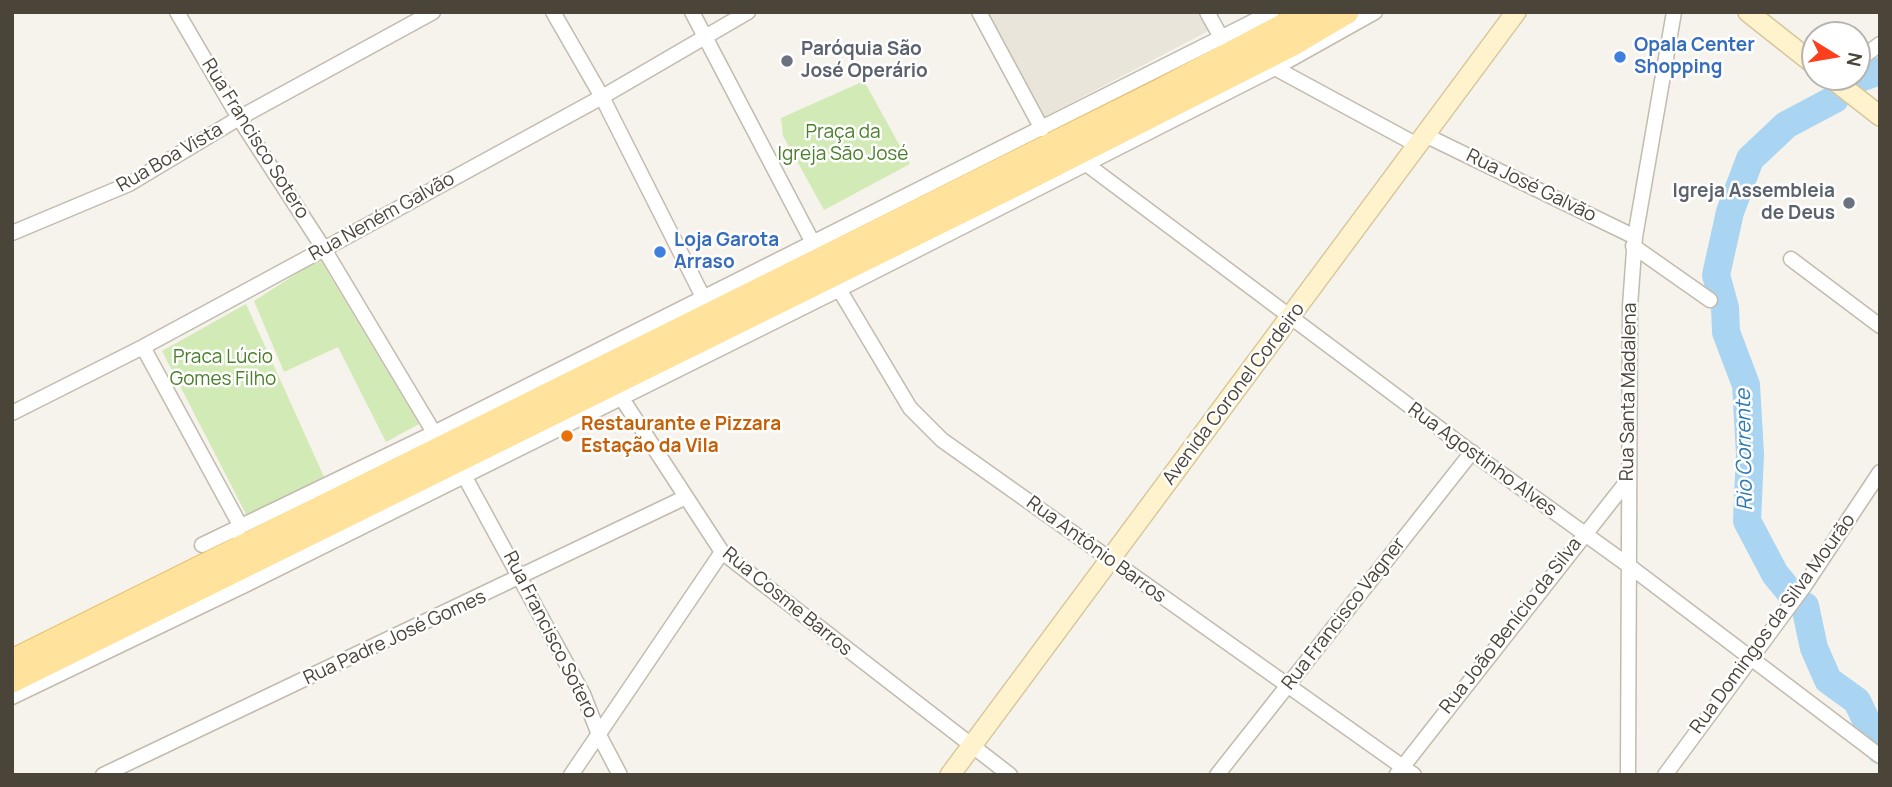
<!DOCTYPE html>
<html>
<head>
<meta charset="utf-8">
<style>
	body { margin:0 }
	#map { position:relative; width:1892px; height:787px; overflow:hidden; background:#f6f3ec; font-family:Manrope,sans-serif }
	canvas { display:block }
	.frame { position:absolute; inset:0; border:14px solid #4b4439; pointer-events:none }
	.north { position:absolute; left:1801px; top:21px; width:70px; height:70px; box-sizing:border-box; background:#fff; border:2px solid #b7b4b0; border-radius:50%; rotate:101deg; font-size:19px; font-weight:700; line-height:28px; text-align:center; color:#4b4439 }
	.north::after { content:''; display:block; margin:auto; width:24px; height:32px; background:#fc3f1d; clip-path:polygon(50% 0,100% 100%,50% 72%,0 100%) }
</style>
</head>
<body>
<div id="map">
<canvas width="1892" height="787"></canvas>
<div class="frame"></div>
<div class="north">N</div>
</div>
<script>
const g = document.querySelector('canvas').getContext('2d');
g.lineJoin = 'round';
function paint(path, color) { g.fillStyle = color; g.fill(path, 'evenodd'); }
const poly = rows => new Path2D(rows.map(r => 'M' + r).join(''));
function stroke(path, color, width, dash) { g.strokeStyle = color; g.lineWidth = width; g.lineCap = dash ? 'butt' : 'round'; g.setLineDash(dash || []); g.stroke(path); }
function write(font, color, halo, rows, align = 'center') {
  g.font = font + ' Manrope,sans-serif'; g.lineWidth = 5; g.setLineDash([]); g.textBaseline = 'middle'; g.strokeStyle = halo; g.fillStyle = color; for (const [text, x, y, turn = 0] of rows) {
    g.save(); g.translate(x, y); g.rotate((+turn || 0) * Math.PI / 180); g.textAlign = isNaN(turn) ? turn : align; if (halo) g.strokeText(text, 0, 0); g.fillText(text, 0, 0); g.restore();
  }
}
paint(poly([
	[986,12,1201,12,1210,30,1044,117]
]), '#eae5da');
paint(poly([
	[864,81,910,164,824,210,783,136,781,118],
	[321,261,419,424,386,442,338,347,284,372,254,301,310,265],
	[246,304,325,479,247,516,162,351]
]), '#d2eab5');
stroke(poly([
	[1857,79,1880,71],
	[1789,591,1775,574,1747,521,1750,454,1746,385,1726,332,1725,308,1716,275,1730,212,1750,159,1786,125,1835,99],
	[1805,606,1814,648,1828,680,1857,701,1880,750]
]), '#a9d4f2', 28);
const street = poly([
	[177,12,239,118,324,249,439,441],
	[553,12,602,97,703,297,702,306],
	[692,12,813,243],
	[979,12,1042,129],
	[1207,12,1222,39],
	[1857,61,1880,44],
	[1275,68,1419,146],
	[1427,136,1635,237],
	[1085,163,1467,449,1628,565,1880,756],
	[12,233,129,184,239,118,433,12],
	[1633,246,1710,300],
	[1791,259,1880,326],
	[836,284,910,408,942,440,1414,775],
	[143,347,240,525,237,532],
	[617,391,722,552,1010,775],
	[12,413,143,347,324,249,602,97,748,12],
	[460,468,583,694,600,737,620,775],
	[202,545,434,433,1272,12],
	[12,697,245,585,840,289,1275,68,1375,12],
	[1397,774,1628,480],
	[103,775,684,498],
	[571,775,722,552],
	[1217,775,1472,452],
	[1628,775,1630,306,1635,237,1674,12],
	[1665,775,1805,585,1880,472]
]);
const secondary = poly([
	[1748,12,1815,65],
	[1830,77,1880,116],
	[950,775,1516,12]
]);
const primary = poly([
	[12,661,1163,89,1309,12],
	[12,681,1023,181,1291,45,1347,12]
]);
stroke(street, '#c2bbae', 17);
stroke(secondary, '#d6c79b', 22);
stroke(primary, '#e6c16a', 25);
stroke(street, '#fff', 14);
stroke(secondary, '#fff3cd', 19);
stroke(primary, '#ffe39c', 23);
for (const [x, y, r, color] of [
	[1620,57,7,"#3f7fe0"],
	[787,61,7,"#6b7280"],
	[1849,203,7,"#6b7280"],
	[660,252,7,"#3f7fe0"],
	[567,436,7,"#e8710a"]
]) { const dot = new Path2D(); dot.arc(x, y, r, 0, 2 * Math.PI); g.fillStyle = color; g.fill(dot); stroke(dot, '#fff', 2.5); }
write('bold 19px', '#366cbe', '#fff', [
	["Opala Center",1634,46],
	["Shopping",1634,68],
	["Loja Garota",674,241],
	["Arraso",674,263]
], 'left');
write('bold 19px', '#5b616d', '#fff', [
	["Paróquia São",801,50],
	["José Operário",801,72],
	["Igreja Assembleia",1835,192,"right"],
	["de Deus",1835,214,"right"]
], 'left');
write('19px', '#4a7f2a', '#fff', [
	["Praça da",843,133],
	["Igreja São José",843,155],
	["Praca Lúcio",223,358],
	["Gomes Filho",223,380]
]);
write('19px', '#4b4439', '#fff', [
	["Rua Francisco Sotero",255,139,58],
	["Rua Boa Vista",170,158,-30],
	["Rua José Galvão",1531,186,26],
	["Rua Neném Galvão",382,217,-29],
	["Rua Santa Madalena",1629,392,-89],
	["Avenida Coronel Cordeiro",1234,394,-53],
	["Rua Agostinho Alves",1482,460,36],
	["Rua Antônio Barros",1096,550,36],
	["Rua Cosme Barros",787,602,39],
	["Rua Francisco Vagner",1344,614,-52],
	["Rua Domingos da Silva Mourão",1773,624,-54],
	["Rua João Benício da Silva",1511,626,-52],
	["Rua Francisco Sotero",550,635,63],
	["Rua Padre José Gomes",395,638,-25]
]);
write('bold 19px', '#c56008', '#fff', [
	["Restaurante e Pizzara",581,425],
	["Estação da Vila",581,447]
], 'left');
write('italic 21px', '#2e7ab2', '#fff', [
	["Rio Corrente",1745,450,-91]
]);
</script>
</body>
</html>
